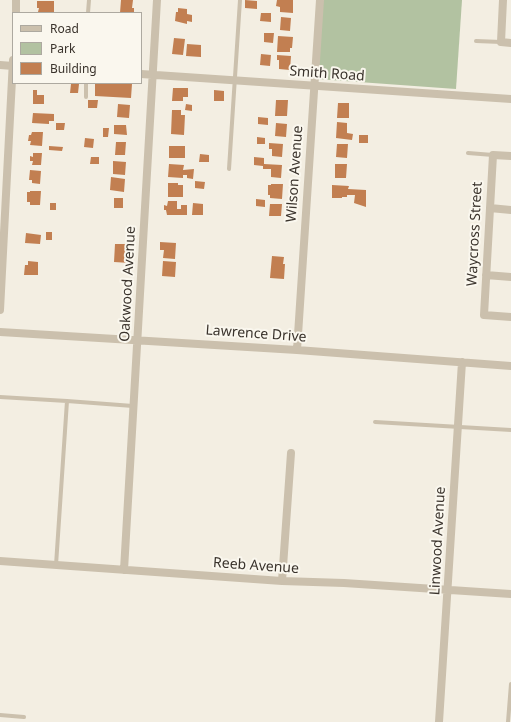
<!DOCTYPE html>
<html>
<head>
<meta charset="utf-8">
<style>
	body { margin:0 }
	#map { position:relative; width:511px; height:722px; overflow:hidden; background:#f3eee2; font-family:"Noto Sans",sans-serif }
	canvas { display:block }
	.legend { position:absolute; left:12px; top:12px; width:130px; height:72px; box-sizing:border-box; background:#faf7ee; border:1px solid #ada9a0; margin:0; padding:5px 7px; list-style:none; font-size:12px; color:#3a332c }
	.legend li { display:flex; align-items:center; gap:8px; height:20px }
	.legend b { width:20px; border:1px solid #ada9a0 }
</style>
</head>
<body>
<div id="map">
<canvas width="511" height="722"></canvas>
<ul class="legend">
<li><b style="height:5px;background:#cbc0ad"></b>Road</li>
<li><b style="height:11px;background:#b2c2a1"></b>Park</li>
<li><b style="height:11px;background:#c27f51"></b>Building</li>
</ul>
</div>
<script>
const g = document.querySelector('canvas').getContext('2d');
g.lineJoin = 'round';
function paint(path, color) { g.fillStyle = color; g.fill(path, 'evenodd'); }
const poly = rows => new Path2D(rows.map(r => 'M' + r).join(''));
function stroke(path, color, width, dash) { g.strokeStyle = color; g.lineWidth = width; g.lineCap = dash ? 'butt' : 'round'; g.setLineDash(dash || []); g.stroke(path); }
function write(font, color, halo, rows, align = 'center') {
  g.font = font + ' "Noto Sans",sans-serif'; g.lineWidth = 4; g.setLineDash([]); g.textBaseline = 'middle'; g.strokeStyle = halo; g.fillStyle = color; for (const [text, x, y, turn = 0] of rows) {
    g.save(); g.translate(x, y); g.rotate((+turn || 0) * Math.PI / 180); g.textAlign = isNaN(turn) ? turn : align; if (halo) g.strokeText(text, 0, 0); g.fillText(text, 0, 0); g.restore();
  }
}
paint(poly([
	[322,0,462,0,456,89,317,79]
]), '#b2c2a1');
paint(poly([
	[121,0,133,0,132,8,134,8,134,13,120,13],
	[245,0,257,1,257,9,245,8],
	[277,0,293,0,293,13,280,12,280,7,276,6],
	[37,1,54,1,54,13,38,12,39,8,37,8],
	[178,8,187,9,187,14,192,15,192,22,187,21,187,24,175,21,176,12,178,12],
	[261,13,271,13,271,22,260,21],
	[281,17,291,18,290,31,280,30],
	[264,33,274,33,273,43,264,42],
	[278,36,293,37,292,48,290,48,290,52,277,52],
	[174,38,185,39,183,55,172,54],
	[187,44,201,45,201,57,186,56],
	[261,54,271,55,270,66,260,65],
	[277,55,291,56,290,70,279,69,279,60,277,60],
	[95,83,132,84,131,98,95,96],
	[71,84,79,84,78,93,70,93],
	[173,88,188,88,188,97,183,97,183,101,172,101],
	[33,90,37,90,37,95,44,95,44,104,33,104],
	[214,90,224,91,224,101,214,101],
	[88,100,98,100,97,108,88,108],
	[276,100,288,100,287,116,275,116],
	[338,103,349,103,349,118,337,118],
	[118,104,130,105,129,118,117,117],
	[186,104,192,105,192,111,185,110],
	[172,110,181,110,181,115,185,115,184,135,171,134],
	[33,113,54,114,54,121,49,121,49,124,32,123],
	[258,117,268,118,268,125,258,124],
	[337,122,347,123,347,133,353,134,352,140,336,138],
	[56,123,65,123,64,130,56,130],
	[276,123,287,124,286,137,275,136],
	[114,125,126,125,127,135,114,134],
	[103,128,109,128,108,137,103,137],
	[32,132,43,132,42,146,30,145,31,141,28,141,29,135,31,135],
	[359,135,368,135,368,143,359,143],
	[257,137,265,138,265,144,257,144],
	[85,138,94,139,93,148,84,147],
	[116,142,126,142,125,155,115,155],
	[269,143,283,144,282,157,272,156,272,149,269,149],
	[337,144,348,144,347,158,336,157],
	[49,146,63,147,62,151,49,150],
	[169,146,185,146,185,158,169,158],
	[33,153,42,153,41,165,32,165,33,161,30,161,30,156,33,157],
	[200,154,209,155,209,162,199,162],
	[91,157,99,157,99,164,90,164],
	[254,157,264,158,264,164,282,165,281,178,271,177,271,169,263,169,263,166,254,165],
	[113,161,126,162,125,175,113,174],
	[169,164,184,165,183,170,194,169,193,179,187,178,187,175,183,175,183,178,168,177],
	[335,164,347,164,346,178,335,178],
	[30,170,41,171,40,184,32,183,32,180,29,180],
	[111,177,125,179,124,192,110,190],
	[195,181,205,182,204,189,195,188],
	[168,183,178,183,178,185,183,185,183,197,168,197],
	[271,184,283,184,282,199,270,198,270,195,268,195,268,185,271,185],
	[332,185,349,186,348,189,366,190,366,207,354,203,355,195,347,195,347,197,342,197,342,198,332,198],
	[30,191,41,191,40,205,30,205,30,202,27,202,27,192,30,192],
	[114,198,123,198,123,208,114,208],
	[256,199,265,200,265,207,256,206],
	[168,201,177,201,177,209,181,209,181,205,187,205,187,215,167,215,166,210,164,210,164,205,167,206],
	[50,203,56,203,56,210,50,210],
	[193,203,203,204,203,215,192,215],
	[270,204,282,204,281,216,269,216],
	[46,232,52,232,52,240,46,240],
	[26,233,41,235,40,244,25,243],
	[160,242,176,243,175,259,163,258,164,250,160,250],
	[115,244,126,244,126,247,130,247,130,263,114,262],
	[272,256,284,257,283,264,285,264,284,279,270,278],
	[28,261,38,262,38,275,24,275,25,265,28,265],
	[163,261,176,262,175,277,162,276]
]), '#c27f51');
stroke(poly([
	[88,13,89,0],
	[476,41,501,42],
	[86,97,86,83],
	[468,153,493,155],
	[229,169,240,0],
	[0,397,67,401],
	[375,422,511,430],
	[56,565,67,401,133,406],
	[0,715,24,717],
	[508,722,511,684]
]), '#cbc0ad', 4);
stroke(poly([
	[503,0,501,42,511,43],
	[16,13,16,0],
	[0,65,13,66],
	[141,74,511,99],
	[511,156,493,155,484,315,511,317],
	[490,208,511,210],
	[486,275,511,277],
	[0,310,13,60],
	[0,332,297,350,511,366],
	[297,350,320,0],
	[0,561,282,581,344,583,511,594],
	[124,570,157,0],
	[282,581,291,453],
	[439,722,462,362]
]), '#cbc0ad', 8);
write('14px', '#3a332c', '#faf7ee', [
	["Smith Road",327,74,4],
	["Wilson Avenue",295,174,-86],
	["Waycross Street",475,234,-87],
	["Oakwood Avenue",128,284,-87],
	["Lawrence Drive",256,334,4],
	["Linwood Avenue",438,541,-87],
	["Reeb Avenue",256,566,4]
]);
</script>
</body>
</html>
